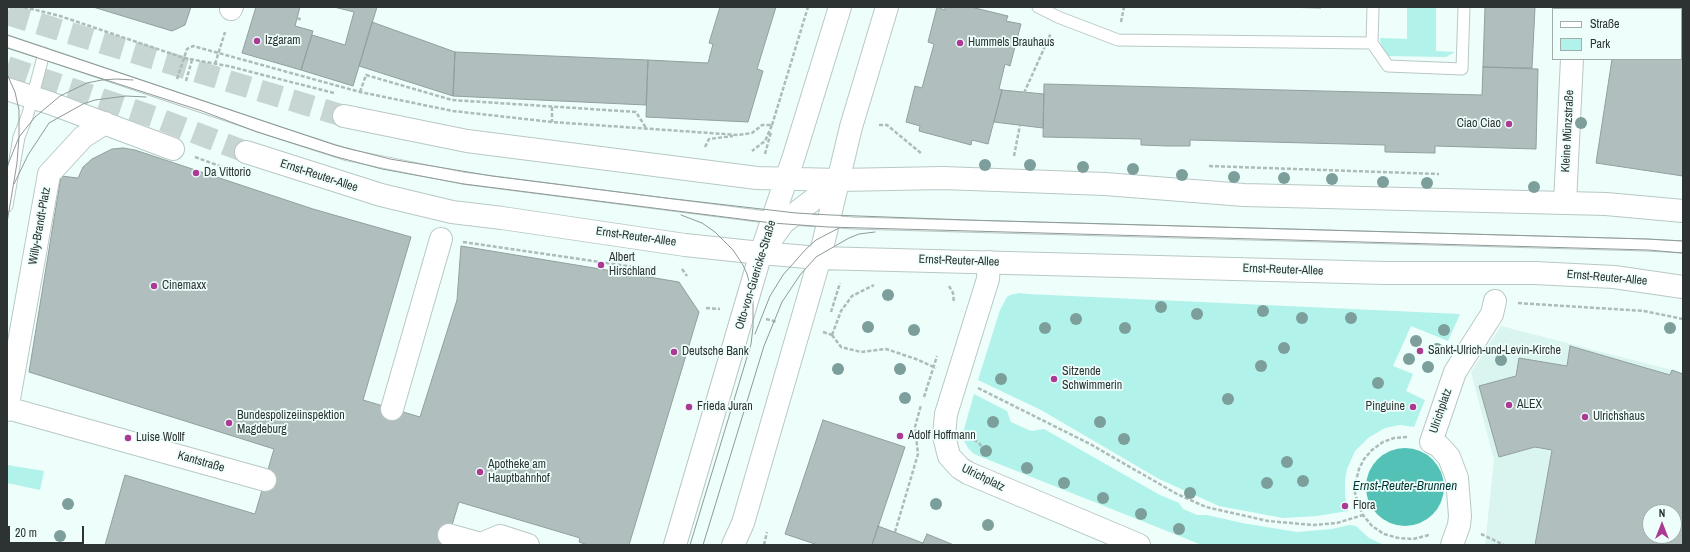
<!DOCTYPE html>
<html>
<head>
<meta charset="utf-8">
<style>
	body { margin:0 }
	#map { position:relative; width:1690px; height:552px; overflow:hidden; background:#edfefb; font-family:"Archivo Narrow",sans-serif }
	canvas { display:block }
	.frame { position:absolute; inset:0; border:8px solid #2d3332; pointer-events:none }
	.legend { position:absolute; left:1552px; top:8px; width:130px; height:52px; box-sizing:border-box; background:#edfefb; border:1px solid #a0adab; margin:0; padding:5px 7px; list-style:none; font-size:12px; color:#2d3332 }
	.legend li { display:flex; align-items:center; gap:8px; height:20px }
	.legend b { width:20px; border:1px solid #a0adab }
	.north { position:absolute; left:1642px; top:504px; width:40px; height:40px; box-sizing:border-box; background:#edfefb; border:1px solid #a0adab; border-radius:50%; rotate:0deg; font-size:11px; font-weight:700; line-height:16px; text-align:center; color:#2d3332 }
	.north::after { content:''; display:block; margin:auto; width:14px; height:18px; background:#ac3a95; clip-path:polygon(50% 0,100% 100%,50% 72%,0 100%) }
	.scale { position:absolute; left:8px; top:526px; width:76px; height:18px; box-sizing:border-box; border:2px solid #2d3332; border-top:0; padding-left:5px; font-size:12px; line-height:14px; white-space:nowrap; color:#2d3332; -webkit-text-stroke:3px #edfefb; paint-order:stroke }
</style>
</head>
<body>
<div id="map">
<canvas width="1690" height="552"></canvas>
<div class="frame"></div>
<ul class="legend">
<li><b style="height:5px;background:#fff"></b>Straße</li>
<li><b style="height:11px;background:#b1f2ea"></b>Park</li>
</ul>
<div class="north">N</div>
<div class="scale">20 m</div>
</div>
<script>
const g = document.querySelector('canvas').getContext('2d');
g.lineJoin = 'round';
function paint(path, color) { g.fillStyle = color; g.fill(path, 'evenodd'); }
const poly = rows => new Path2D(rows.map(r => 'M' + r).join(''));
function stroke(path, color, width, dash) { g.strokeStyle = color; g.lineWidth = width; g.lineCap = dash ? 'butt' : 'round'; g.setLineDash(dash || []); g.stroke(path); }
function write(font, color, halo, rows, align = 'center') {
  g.font = font + ' "Archivo Narrow",sans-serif'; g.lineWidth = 3.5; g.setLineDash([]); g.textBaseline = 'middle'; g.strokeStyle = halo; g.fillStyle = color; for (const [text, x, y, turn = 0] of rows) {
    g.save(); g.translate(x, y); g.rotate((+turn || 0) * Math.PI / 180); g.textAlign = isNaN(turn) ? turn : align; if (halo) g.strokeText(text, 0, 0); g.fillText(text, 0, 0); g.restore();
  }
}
paint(poly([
	[1501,326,1683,373,1683,545,1485,545,1494,460,1471,372],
	[1650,512,1674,512,1674,536,1650,536]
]), '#daf4f0');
paint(poly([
	[1407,7,1436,7,1436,51,1455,52,1446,57,1387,56,1381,49,1380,38,1407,39],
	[1020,293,1027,294,1460,314,1448,341,1411,326,1393,366,1413,374,1406,391,1425,400,1414,427,1400,425,1385,428,1368,438,1355,451,1347,469,1345,480,1345,496,1348,511,1317,516,1283,518,1219,506,1159,479,1041,410,978,380,1000,310,1007,297,1010,295],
	[974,394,1007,411,1011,422,1031,431,1044,429,1160,495,1179,503,1183,509,1197,515,1207,515,1242,523,1297,532,1332,529,1349,525,1356,526,1369,538,1384,545,1202,545,974,454,968,448,964,441,963,433],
	[7,465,44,471,40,490,7,483]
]), '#b1f2ea');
paint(poly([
	'1366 487a39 39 0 1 1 78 0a39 39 0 1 1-78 0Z'
]), '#54c1b7');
const building = poly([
	[93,7,191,7,185,25,172,31,93,7],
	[256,7,300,7,295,26,313,31,301,70,242,53,256,7],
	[334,7,377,7,353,86,301,70,312,35,345,45,354,12,334,7],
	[720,7,776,7,757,69,763,71,748,122,646,117,648,60,708,63,713,44,709,43,720,7],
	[937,7,945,10,945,7,971,7,1008,16,1006,21,1021,24,1010,66,1005,64,999,89,1002,90,988,144,972,140,971,145,919,131,920,126,906,122,915,86,922,88,934,44,928,42,937,7],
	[1278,7,1321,7,1321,8,1278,7],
	[1485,7,1535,7,1532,68,1483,67,1485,7],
	[372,22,455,52,453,96,359,66,372,22],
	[1681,31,1683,32,1683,176,1596,163,1612,59,1681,59,1681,31],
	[455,52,648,60,646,105,453,96,455,52],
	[1483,67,1538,69,1536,149,1435,146,1435,153,1385,152,1385,145,1190,140,1190,146,1167,146,1141,145,1141,139,1043,137,1044,84,1482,95,1483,67],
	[1002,90,1044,94,1043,128,994,122,1002,90],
	[123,148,135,150,313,209,411,237,363,400,420,417,457,300,461,246,679,282,699,312,629,545,588,545,579,542,580,538,459,502,446,545,105,545,125,475,255,514,274,449,29,372,61,176,78,178,83,167,92,159,112,149,123,148],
	[1570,346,1670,375,1672,370,1683,374,1683,545,1535,545,1552,450,1535,447,1499,457,1479,386,1516,376,1519,358,1567,366,1570,346],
	[1650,512,1674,512,1674,536,1650,536,1650,512],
	[823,420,905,447,872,545,818,545,785,534,823,420],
	[878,526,923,543,922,545,872,545,878,526],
	[927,534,954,545,922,545,927,534]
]);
paint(building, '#b0bfbd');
stroke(building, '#91a09e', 1);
stroke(poly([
	[7,14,344,116],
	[7,67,154,117,246,152]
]), '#c7d5d3', 22, [22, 11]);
const lane = poly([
	[1038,7,1058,17,1118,40,1372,43,1373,7],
	[7,41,280,133,348,155,462,178,774,218,853,223,1646,245,1683,247],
	[1372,43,1388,66,1462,69,1464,7],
	[7,206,19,137,28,114,44,53]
]);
const street = poly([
	[1622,7,1627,9],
	[231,9,232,7],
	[1574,9,1574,7],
	[1681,24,1683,25],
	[7,89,50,103,173,149],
	[1565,203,1572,59],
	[989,262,988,279,946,414,944,436,949,456,960,468,968,473,1139,545],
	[7,408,265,480],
	[392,409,441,239],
	[7,410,49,174,83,137,105,123],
	[449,535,481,544,500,536,528,545],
	[1452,545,1459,525,1460,516,1457,478,1449,457,1439,446,1431,442,1455,372,1492,314,1495,301]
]);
const secondary = poly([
	[344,116,467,141,757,178,839,180,943,178,1105,184,1244,195,1606,204,1683,211],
	[246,152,381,195,452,212,502,218,685,245,761,253,819,258,1385,273,1535,273,1614,277,1683,287],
	[770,241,783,223,839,180],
	[675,545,761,253,794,156,840,7],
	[733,545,743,523,819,261,851,127,887,7]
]);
stroke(lane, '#b8c8c6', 13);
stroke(street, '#b8c8c6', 24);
stroke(secondary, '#b8c8c6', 24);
stroke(poly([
	[24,7,60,16,184,58,228,66,334,93],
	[297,18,302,20],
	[1121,22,1124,7],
	[215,64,225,32],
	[177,79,187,49,193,46,360,92,453,111,552,122,738,135,752,133,762,125,772,125,765,141,752,151],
	[186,81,192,60],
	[360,92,366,75,452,100,636,112,646,128],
	[1024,93,1051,33],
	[552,107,552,122],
	[772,125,808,7],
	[879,125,887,125,922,154],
	[705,147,709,139,733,136],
	[765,154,771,132],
	[1014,156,1020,125],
	[195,157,228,169],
	[1209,166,1439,174],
	[463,242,641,268,653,268,658,267],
	[682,269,687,276],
	[949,286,953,293,954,303],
	[1518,303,1644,311,1683,319],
	[706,308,720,309],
	[831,312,840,283],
	[766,319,777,322],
	[823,332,832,335],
	[832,335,841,347,861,352,886,349,916,359,936,368],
	[832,335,841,311,852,296,874,285],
	[978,388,1090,444,1177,494,1206,507,1268,521,1313,525,1337,523,1363,515],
	[924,397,937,356],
	[969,436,980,444,983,453],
	[1407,437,1394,438,1383,442,1372,450,1364,459,1359,469,1356,481,1355,493,1358,504,1363,515,1372,526,1384,534,1398,538,1413,539,1429,535],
	[895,532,918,454,915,427,921,405],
	[1481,534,1504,545],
	[764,545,767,532]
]), '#aebbb9', 2.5, [4, 2]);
stroke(lane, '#fff', 11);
stroke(street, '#fff', 22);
stroke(secondary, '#fff', 22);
stroke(poly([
	[7,35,335,145,390,159,492,176,666,198,796,213,831,215,968,220,1647,239,1683,241],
	[7,48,202,111,257,132,337,157,382,169,464,184,772,223,828,227,1648,250,1683,253],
	[7,74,15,92,19,110,19,137,17,163,7,223],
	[7,132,7,145],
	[7,167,19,137,35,117,60,96,87,83,102,80,116,79,133,80],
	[14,184,28,155,49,123,83,104,95,100,126,96,146,97],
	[681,215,702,223,715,232,733,250,743,265,747,274,751,288,753,303,753,327,751,344,690,545],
	[755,334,770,296,783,275,806,249,816,240,839,228],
	[703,545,764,346,782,302,800,275,816,257,849,238,859,234,875,232]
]), '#8f9a98', 1);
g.fillStyle = '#7d9f9b';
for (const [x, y] of [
	[1581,123],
	[985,165],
	[1030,165],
	[1083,167],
	[1133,169],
	[1182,175],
	[1234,177],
	[1284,178],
	[1332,179],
	[1383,182],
	[1427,183],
	[1534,187],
	[888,295],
	[1161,307],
	[1263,311],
	[1197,314],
	[1302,318],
	[1351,318],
	[1076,319],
	[868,327],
	[1045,328],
	[1125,328],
	[1670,328],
	[914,330],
	[1444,330],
	[1416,341],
	[1284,348],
	[1437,349],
	[1409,359],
	[1501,360],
	[1261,366],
	[1428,367],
	[838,369],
	[900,369],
	[1001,379],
	[1378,383],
	[905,398],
	[1228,399],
	[993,422],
	[1100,422],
	[1124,439],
	[986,451],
	[1287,462],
	[1027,468],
	[1303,481],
	[1064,483],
	[1267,483],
	[1190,493],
	[1103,498],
	[68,504],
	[936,504],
	[1141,514],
	[988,525],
	[1179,529],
	[60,536]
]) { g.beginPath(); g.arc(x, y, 6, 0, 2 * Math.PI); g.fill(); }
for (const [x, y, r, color] of [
	[257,41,4,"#ac3a95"],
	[960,43,4,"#ac3a95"],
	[1509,124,4,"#ac3a95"],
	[196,173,4,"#ac3a95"],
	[601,265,4,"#ac3a95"],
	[154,286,4,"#ac3a95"],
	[1420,351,4,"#ac3a95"],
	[674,352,4,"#ac3a95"],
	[1054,379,4,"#ac3a95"],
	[1509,405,4,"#ac3a95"],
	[689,407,4,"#ac3a95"],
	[1413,407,4,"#ac3a95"],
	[1585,417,4,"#ac3a95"],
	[229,423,4,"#ac3a95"],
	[900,436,4,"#ac3a95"],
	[128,438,4,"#ac3a95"],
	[480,472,4,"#ac3a95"],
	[1345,506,4,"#ac3a95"]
]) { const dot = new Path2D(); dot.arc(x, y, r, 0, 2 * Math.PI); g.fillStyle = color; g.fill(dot); stroke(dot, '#edfefb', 1.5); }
write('12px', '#2d3332', '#edfefb', [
	["Izgaram",265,41],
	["Hummels Brauhaus",968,43],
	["Ciao Ciao",1501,124,"right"],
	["Da Vittorio",204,173],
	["Albert",609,258],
	["Hirschland",609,272],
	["Cinemaxx",162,286],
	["Sankt-Ulrich-und-Levin-Kirche",1428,351],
	["Deutsche Bank",682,352],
	["Sitzende",1062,372],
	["Schwimmerin",1062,386],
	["ALEX",1517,405],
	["Frieda Juran",697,407],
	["Pinguine",1405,407,"right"],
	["Bundespolizeiinspektion",237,416],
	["Magdeburg",237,430],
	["Ulrichshaus",1593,417],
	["Adolf Hoffmann",908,436],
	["Luise Wollf",136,438],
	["Apotheke am",488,465],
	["Hauptbahnhof",488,479],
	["Flora",1353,506]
], 'left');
write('12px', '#2d3332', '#edfefb', [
	["Kleine Münzstraße",1568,131,-87],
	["Ernst-Reuter-Allee",319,176,18],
	["Willy-Brandt-Platz",40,226,-80],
	["Ernst-Reuter-Allee",636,237,8],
	["Ernst-Reuter-Allee",959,261,2],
	["Ernst-Reuter-Allee",1283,270,2],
	["Otto-von-Guericke-Straße",756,275,-73],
	["Ernst-Reuter-Allee",1607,278,5],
	["Ulrichplatz",1441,411,-71],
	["Kantstraße",201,462,16],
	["Ulrichplatz",983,478,26]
]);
write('italic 13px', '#003531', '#edfefb', [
	["Ernst-Reuter-Brunnen",1405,487]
]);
</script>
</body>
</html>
